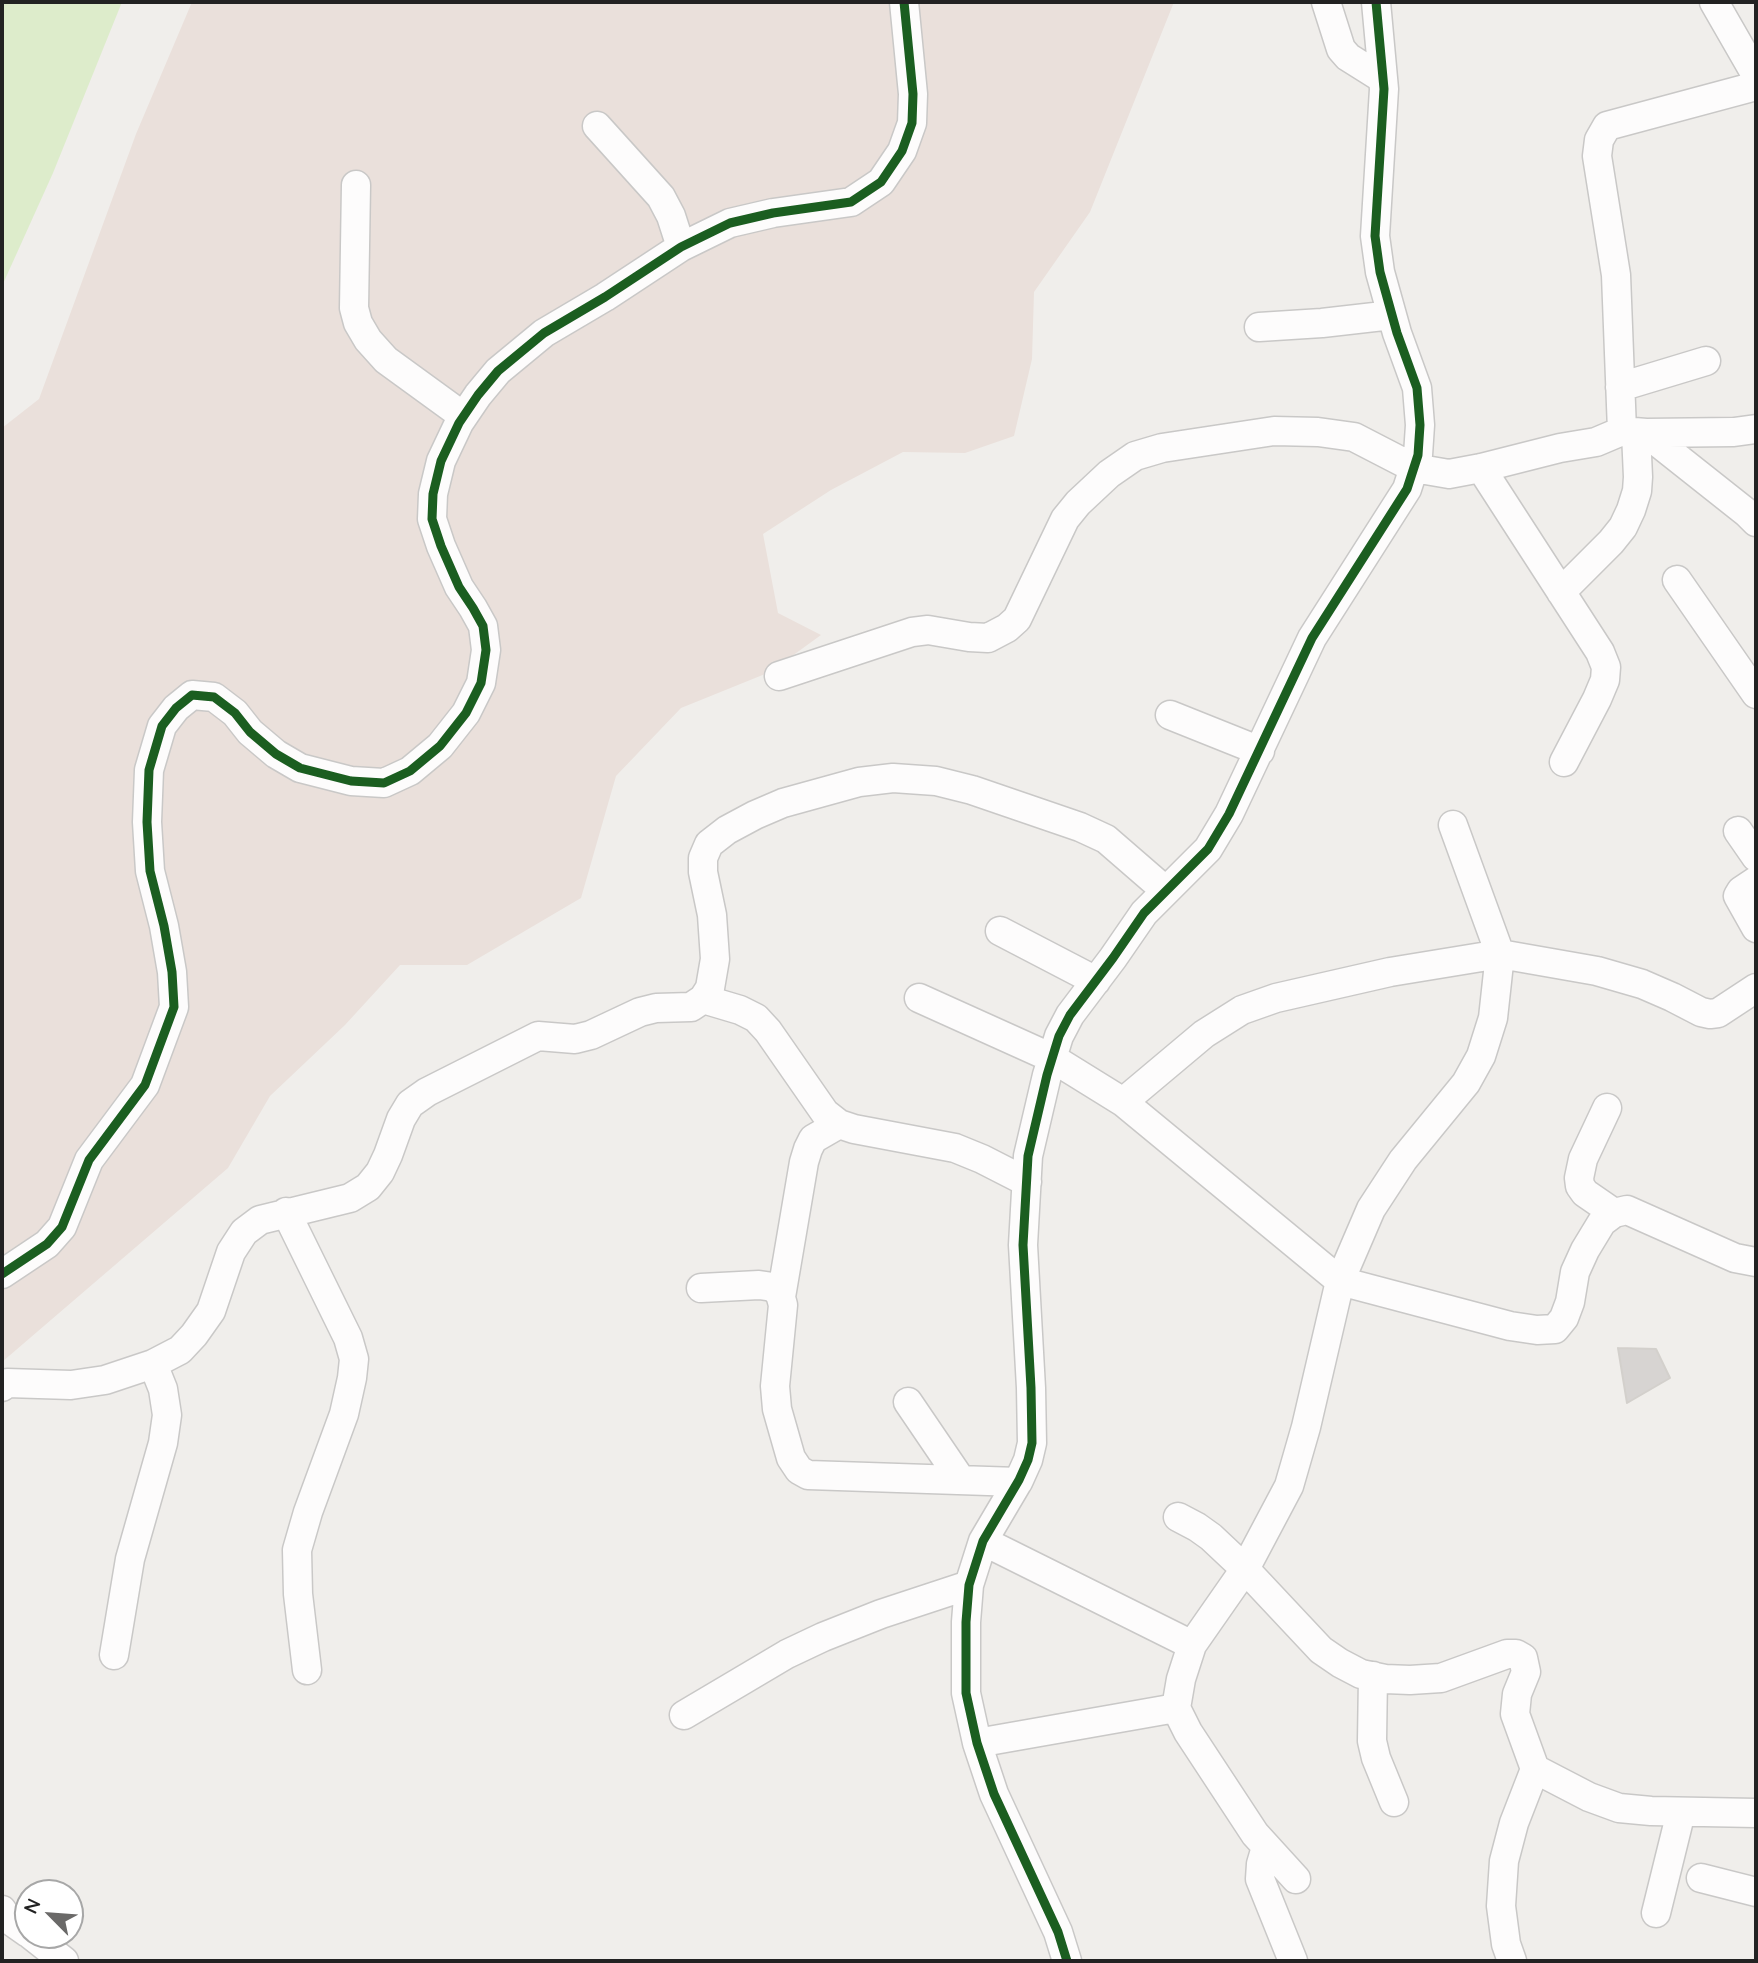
<!DOCTYPE html>
<html>
<head>
<meta charset="utf-8">
<style>
	body { margin:0 }
	#map { position:relative; width:1758px; height:1963px; overflow:hidden; background:#f0eeeb; font-family:Quicksand,sans-serif }
	canvas { display:block }
	.frame { position:absolute; inset:0; border:4px solid #222; pointer-events:none }
	.north { position:absolute; left:14px; top:1879px; width:70px; height:70px; box-sizing:border-box; background:#fff; border:2px solid #a7a7a7; border-radius:50%; rotate:295deg; font-size:19px; font-weight:700; line-height:28px; text-align:center; color:#222 }
	.north::after { content:''; display:block; margin:auto; width:24px; height:32px; background:#6a6968; clip-path:polygon(50% 0,100% 100%,50% 72%,0 100%) }
</style>
</head>
<body>
<div id="map">
<canvas width="1758" height="1963"></canvas>
<div class="frame"></div>
<div class="north">N</div>
</div>
<script>
const g = document.querySelector('canvas').getContext('2d');
g.lineJoin = 'round';
function paint(path, color) { g.fillStyle = color; g.fill(path, 'evenodd'); }
const poly = rows => new Path2D(rows.map(r => 'M' + r).join(''));
function stroke(path, color, width, dash) { g.strokeStyle = color; g.lineWidth = width; g.lineCap = dash ? 'butt' : 'round'; g.setLineDash(dash || []); g.stroke(path); }
paint(poly([
	[192,2,1174,2,1090,212,1034,292,1032,359,1014,436,965,453,903,452,831,490,763,534,778,613,821,635,770,672,681,708,616,776,581,898,467,965,400,965,345,1025,270,1096,228,1168,2,1362,2,428,39,399,136,134]
]), '#eae0db');
paint(poly([
	[2,2,122,2,53,173,2,286]
]), '#ddeccb');
const building = poly([
	[1618,1348,1656,1349,1670,1378,1627,1403,1618,1348]
]);
paint(building, '#d7d4d2');
stroke(building, '#d3d0cc', 2);
const minor = poly([
	[1326,2,1341,49,1348,57,1383,79],
	[1714,2,1756,75],
	[597,126,661,197,671,216,681,247],
	[356,185,354,308,358,323,368,340,386,360,463,416],
	[1259,327,1322,323,1392,315],
	[1620,387,1706,361],
	[1622,431,1616,275,1597,156,1599,140,1607,126,1756,86],
	[1646,433,1747,513,1756,522],
	[1481,468,1600,652,1606,667,1605,680,1597,699,1564,762],
	[1677,580,1756,694],
	[1561,592,1611,542,1623,527,1631,510,1637,491,1638,477,1636,433],
	[779,676,912,632,928,630,969,637,988,638,1007,628,1017,619,1065,519,1078,503,1109,474,1135,456,1162,448,1274,431,1318,432,1354,437,1414,468,1449,474,1481,468,1560,448,1596,442,1622,431,1646,433,1734,432,1756,429],
	[1170,715,1260,751],
	[1738,831,1756,857],
	[1756,881,1741,891,1738,896,1756,928],
	[1000,931,1096,981],
	[919,998,1052,1058,1123,1102,1340,1281,1510,1326,1537,1330,1555,1329,1564,1318,1570,1302,1575,1272,1585,1250,1602,1222,1614,1213,1627,1210,1735,1258,1756,1262],
	[703,999,740,1010,756,1018,768,1031,825,1113,839,1124,854,1129,955,1148,982,1159,1027,1182],
	[1123,1102,1204,1034,1242,1010,1276,998,1390,972,1500,954,1597,971,1642,984,1672,997,1701,1012,1710,1014,1718,1013,1756,988],
	[1607,1108,1583,1159,1579,1178,1580,1186,1585,1193,1614,1213],
	[286,1212,348,1338,354,1359,352,1378,344,1414,308,1512,297,1550,298,1594,307,1670],
	[2,1274,47,1244,62,1227,89,1160,145,1085,174,1007,172,972,164,926,150,871,147,822,149,770,162,726,176,708,192,695,214,697,235,713,250,732,276,754,300,768,351,781,384,783,410,771,440,746,466,713,481,683,486,650,483,626,473,608,459,587,441,546,432,519,433,494,441,461,459,423,478,395,498,371,544,333,605,297,681,247,730,223,773,213,851,202,881,182,902,151,912,123,913,94,904,2],
	[701,1288,759,1285,773,1287,780,1294,783,1305,775,1386,777,1409,791,1458,799,1470,808,1475,1018,1482],
	[781,1297,804,1162,808,1149,813,1139,839,1124],
	[2,1387,7,1383,71,1385,105,1380,153,1364,180,1350,194,1335,211,1311,231,1252,244,1232,260,1220,350,1198,368,1187,380,1172,388,1155,401,1119,410,1104,427,1092,538,1036,575,1039,591,1035,640,1012,656,1008,691,1007,703,999,710,988,715,959,712,915,703,872,703,858,709,844,727,830,755,815,783,803,859,782,893,778,936,781,972,790,1080,827,1106,839,1166,891],
	[908,1402,961,1480],
	[1178,1517,1197,1527,1211,1537,1245,1569,1321,1650,1340,1663,1361,1674,1385,1679,1410,1680,1441,1678,1507,1654,1516,1654,1523,1658,1526,1672,1517,1694,1515,1714,1535,1769,1589,1797,1619,1808,1651,1811,1756,1813],
	[983,1541,1192,1645],
	[114,1655,130,1559,163,1443,167,1415,163,1389,153,1364],
	[1373,1676,1372,1741,1376,1758,1394,1802],
	[684,1715,787,1654,823,1637,881,1614,969,1585],
	[977,1743,1176,1708],
	[1266,1847,1261,1864,1260,1879,1293,1961],
	[1701,1878,1756,1892],
	[1296,1879,1255,1834,1188,1732,1176,1708,1181,1679,1192,1645,1245,1569,1289,1486,1306,1427,1340,1281,1371,1209,1403,1160,1466,1083,1481,1056,1493,1018,1500,954,1453,825],
	[2,1910,8,1919,28,1933],
	[1656,1913,1681,1812],
	[31,1935,64,1961],
	[1067,1961,1058,1932,994,1794,977,1743,966,1693,966,1622,969,1585,983,1541,1019,1480,1028,1460,1032,1443,1031,1388,1023,1245,1028,1156,1047,1075,1059,1036,1070,1015,1113,958,1144,913,1208,849,1229,814,1312,638,1407,489,1418,455,1420,425,1417,388,1397,333,1380,272,1375,236,1384,89,1376,2],
	[1512,1961,1506,1944,1501,1906,1504,1861,1514,1823,1535,1769]
]);
stroke(minor, '#c9c8c7', 31);
stroke(minor, '#fdfcfc', 28);
stroke(poly([
	[2,1274,47,1244,62,1227,89,1160,145,1085,174,1007,172,972,164,926,150,871,147,822,149,770,162,726,176,708,192,695,214,697,235,713,250,732,276,754,300,768,351,781,384,783,410,771,440,746,466,713,481,683,486,650,483,626,473,608,459,587,441,546,432,519,433,494,441,461,459,423,478,395,498,371,544,333,605,297,681,247,730,223,773,213,851,202,881,182,902,151,912,123,913,94,904,2],
	[1067,1961,1058,1932,994,1794,977,1743,966,1693,966,1622,969,1585,983,1541,1019,1480,1028,1460,1032,1443,1031,1388,1023,1245,1028,1156,1047,1075,1059,1036,1070,1015,1113,958,1144,913,1208,849,1229,814,1312,638,1407,489,1418,455,1420,425,1417,388,1397,333,1380,272,1375,236,1384,89,1376,2]
]), '#1b5e20', 9);
</script>
</body>
</html>
